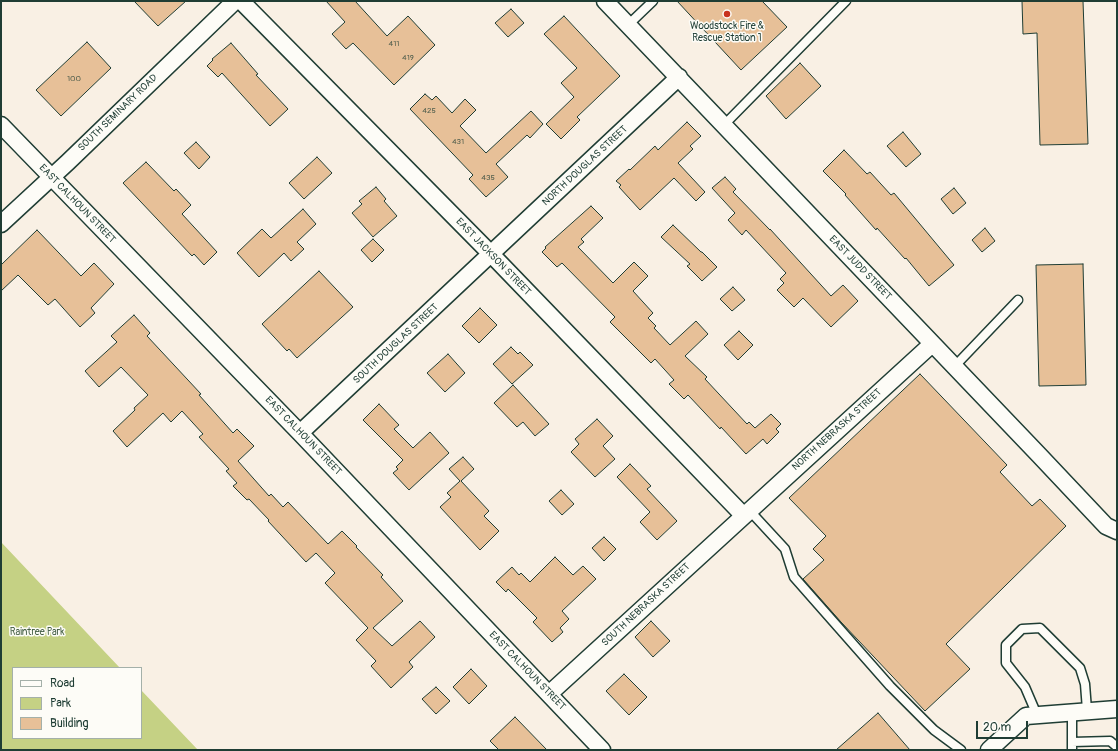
<!DOCTYPE html>
<html>
<head>
<meta charset="utf-8">
<style>
	body { margin:0 }
	#map { position:relative; width:1118px; height:751px; overflow:hidden; background:#f9f0e4; font-family:Pangolin,sans-serif }
	canvas { display:block }
	.frame { position:absolute; inset:0; border:2px solid #1f3d34; pointer-events:none }
	.legend { position:absolute; left:12px; top:667px; width:130px; height:72px; box-sizing:border-box; background:#fdfcf7; border:1px solid #a4b0a9; margin:0; padding:5px 7px; list-style:none; font-size:12px; color:#1f3d34 }
	.legend li { display:flex; align-items:center; gap:8px; height:20px }
	.legend b { width:20px; border:1px solid #a4b0a9 }
	.scale { position:absolute; left:976px; top:721px; width:52px; height:18px; box-sizing:border-box; border:2px solid #1f3d34; border-top:0; padding-left:5px; font-size:12px; line-height:14px; white-space:nowrap; color:#1f3d34; -webkit-text-stroke:3px #fdfcf7; paint-order:stroke }
</style>
</head>
<body>
<div id="map">
<canvas width="1118" height="751"></canvas>
<div class="frame"></div>
<ul class="legend">
<li><b style="height:5px;background:#fdfcf7"></b>Road</li>
<li><b style="height:11px;background:#c5d184"></b>Park</li>
<li><b style="height:11px;background:#e7c098"></b>Building</li>
</ul>
<div class="scale">20 m</div>
</div>
<script>
const g = document.querySelector('canvas').getContext('2d');
g.lineJoin = 'round';
function paint(path, color) { g.fillStyle = color; g.fill(path, 'evenodd'); }
const poly = rows => new Path2D(rows.map(r => 'M' + r).join(''));
function stroke(path, color, width, dash) { g.strokeStyle = color; g.lineWidth = width; g.lineCap = dash ? 'butt' : 'round'; g.setLineDash(dash || []); g.stroke(path); }
function write(font, color, halo, rows, align = 'center') {
  g.font = font + ' Pangolin,sans-serif'; g.lineWidth = 3; g.setLineDash([]); g.textBaseline = 'middle'; g.strokeStyle = halo; g.fillStyle = color; for (const [text, x, y, turn = 0] of rows) {
    g.save(); g.translate(x, y); g.rotate((+turn || 0) * Math.PI / 180); g.textAlign = isNaN(turn) ? turn : align; if (halo) g.strokeText(text, 0, 0); g.fillText(text, 0, 0); g.restore();
  }
}
paint(poly([
	[1,542,120,668,13,668,13,738,141,738,141,690,198,750,1,750]
]), '#c5d184');
const building = poly([
	[134,1,186,1,158,26,134,1],
	[326,1,355,1,387,36,408,16,435,45,394,85,353,43,346,49,332,34,345,22,326,1],
	[677,1,762,1,787,27,741,70,677,1],
	[1022,1,1083,1,1088,144,1040,145,1037,33,1023,34,1022,1],
	[511,9,524,23,508,37,495,23,511,9],
	[564,16,620,76,577,117,580,120,561,139,546,124,574,97,561,83,577,68,544,34,564,16],
	[87,42,111,68,61,116,36,90,87,42],
	[231,43,258,74,256,75,288,109,270,126,222,73,218,77,207,66,213,60,212,59,231,43],
	[800,63,821,86,786,119,766,96,800,63],
	[425,94,432,100,436,96,452,113,465,99,476,110,460,126,486,153,531,111,543,124,530,138,527,135,496,164,508,177,486,197,469,179,473,175,410,109,425,94],
	[687,122,701,136,690,146,693,149,678,163,705,192,696,201,674,178,640,210,619,187,621,185,616,181,629,169,630,170,655,146,658,150,687,122],
	[903,132,921,154,906,167,887,146,903,132],
	[196,142,210,157,199,169,184,153,196,142],
	[844,150,867,174,870,172,891,195,894,193,954,265,929,286,906,258,905,259,877,228,876,230,845,195,846,194,823,171,844,150],
	[317,157,332,173,304,199,289,183,317,157],
	[146,162,174,191,176,189,191,205,182,214,217,252,204,265,194,254,192,256,123,183,146,162],
	[725,177,736,189,733,192,770,230,770,229,831,296,843,285,858,301,831,327,803,298,794,307,777,290,784,283,780,279,786,273,746,230,742,235,728,220,735,213,712,188,725,177],
	[376,187,386,199,384,201,397,216,373,237,352,213,362,204,359,201,376,187],
	[954,188,966,203,953,214,941,199,954,188],
	[591,206,603,218,581,239,584,242,578,247,613,283,634,262,648,276,633,291,653,313,648,318,656,326,654,328,670,345,696,321,708,334,685,356,707,377,705,379,747,424,749,422,755,428,771,414,781,424,776,429,779,432,767,444,763,439,746,454,721,427,720,429,688,395,684,399,669,384,674,380,655,359,651,363,610,322,615,317,562,263,557,267,542,252,546,248,545,247,591,206],
	[303,209,316,224,297,242,304,249,291,261,284,253,259,277,237,253,262,229,271,238,303,209],
	[673,225,701,252,702,252,717,267,702,281,687,266,690,264,661,237,673,225],
	[985,228,995,241,982,252,972,240,985,228],
	[37,230,81,276,94,263,114,284,91,308,95,313,80,327,55,299,48,305,18,275,1,291,1,265,37,230],
	[373,239,384,250,372,262,361,250,373,239],
	[1083,264,1086,385,1039,386,1036,265,1083,264],
	[319,271,353,307,297,358,289,349,287,351,262,324,319,271],
	[733,287,745,300,732,311,720,299,733,287],
	[480,308,497,325,479,343,462,326,480,308],
	[134,315,150,333,147,336,201,394,199,395,233,433,237,429,254,446,238,461,269,496,271,494,283,507,288,502,328,544,342,531,357,546,356,547,383,575,381,577,403,601,373,628,392,646,420,621,435,637,409,662,413,667,391,688,371,666,376,661,356,640,368,628,325,583,335,573,316,553,306,562,268,521,269,520,249,499,247,500,233,486,237,483,226,471,229,469,199,437,203,434,182,411,171,422,163,413,127,447,113,431,135,410,134,408,148,395,121,367,99,387,85,371,117,342,111,336,134,315],
	[739,331,753,345,738,360,724,345,739,331],
	[511,347,518,354,520,352,533,365,512,384,493,364,511,347],
	[448,354,465,373,445,392,427,373,448,354],
	[920,374,1007,465,1000,472,1032,506,1040,499,1066,526,946,644,970,669,925,711,841,622,803,579,824,560,813,549,826,536,789,498,920,374],
	[513,385,549,424,535,436,523,422,517,427,494,403,513,385],
	[379,404,399,425,394,429,413,448,430,432,449,453,409,490,393,473,398,469,396,467,403,460,363,420,379,404],
	[597,419,613,436,603,446,615,459,595,477,571,452,579,444,575,439,597,419],
	[463,457,474,469,461,481,489,511,484,516,499,531,480,550,440,507,451,497,447,493,460,481,449,469,463,457],
	[630,464,651,486,647,489,677,521,657,540,640,522,650,512,617,477,630,464],
	[561,490,574,504,562,515,549,501,561,490],
	[604,537,616,549,604,561,592,548,604,537],
	[555,557,573,575,583,566,596,579,562,611,569,619,560,628,563,632,552,642,533,622,537,618,508,589,506,592,496,582,512,567,519,575,521,573,530,582,555,557],
	[651,621,670,641,653,657,635,637,651,621],
	[471,669,487,686,469,704,453,687,471,669],
	[624,674,647,697,629,715,606,691,624,674],
	[436,687,450,701,436,714,422,699,436,687],
	[878,713,910,750,836,750,878,713],
	[515,717,547,750,499,750,490,741,515,717]
]);
paint(building, '#e7c098');
stroke(building, '#1f3d34', 1);
const lane = poly([
	[628,25,653,1],
	[724,125,846,1],
	[954,367,1018,300],
	[749,510,785,549,794,577,890,686,934,730,961,750],
	[1072,712,1072,750],
	[1037,715,1025,687,1006,663,1006,645,1022,629,1040,628,1080,668,1085,684,1087,710],
	[1072,742,1110,741,1117,747,1117,750]
]);
const street = poly([
	[241,1,491,254,743,515],
	[605,1,1039,455,1106,526,1117,531],
	[1,125,300,433,602,750],
	[1,224,68,162,235,1],
	[300,433,679,77],
	[549,694,932,344],
	[989,750,1026,716,1117,709]
]);
stroke(lane, '#1f3d34', 11);
stroke(street, '#1f3d34', 19);
stroke(lane, '#fdfcf7', 8);
stroke(street, '#fdfcf7', 16);
for (const [x, y, r, color] of [
	[727,14,4,"#c8321e"]
]) { const dot = new Path2D(); dot.arc(x, y, r, 0, 2 * Math.PI); g.fillStyle = color; g.fill(dot); stroke(dot, '#fdfcf7', 1.5); }
write('8px', '#515e4d', null, [
	["411",394,44],
	["419",408,58],
	["100",74,79],
	["425",429,111],
	["431",458,142],
	["435",488,178]
]);
write('10px', '#1f3d34', '#fdfcf7', [
	["Woodstock Fire &",727,26],
	["Rescue Station 1",727,38]
]);
write('10px', '#1f3d34', '#fdfcf7', [
	["SOUTH SEMINARY ROAD",118,113,-44],
	["NORTH DOUGLAS STREET",585,166,-43],
	["EAST CALHOUN STREET",77,204,46],
	["EAST JACKSON STREET",493,257,46],
	["EAST JUDD STREET",860,268,46],
	["SOUTH DOUGLAS STREET",396,344,-43],
	["NORTH NEBRASKA STREET",837,430,-42],
	["EAST CALHOUN STREET",303,436,46],
	["SOUTH NEBRASKA STREET",646,605,-43],
	["EAST CALHOUN STREET",527,671,46]
]);
write('10px', '#486248', '#fdfcf7', [
	["Raintree Park",37,632]
]);
</script>
</body>
</html>
